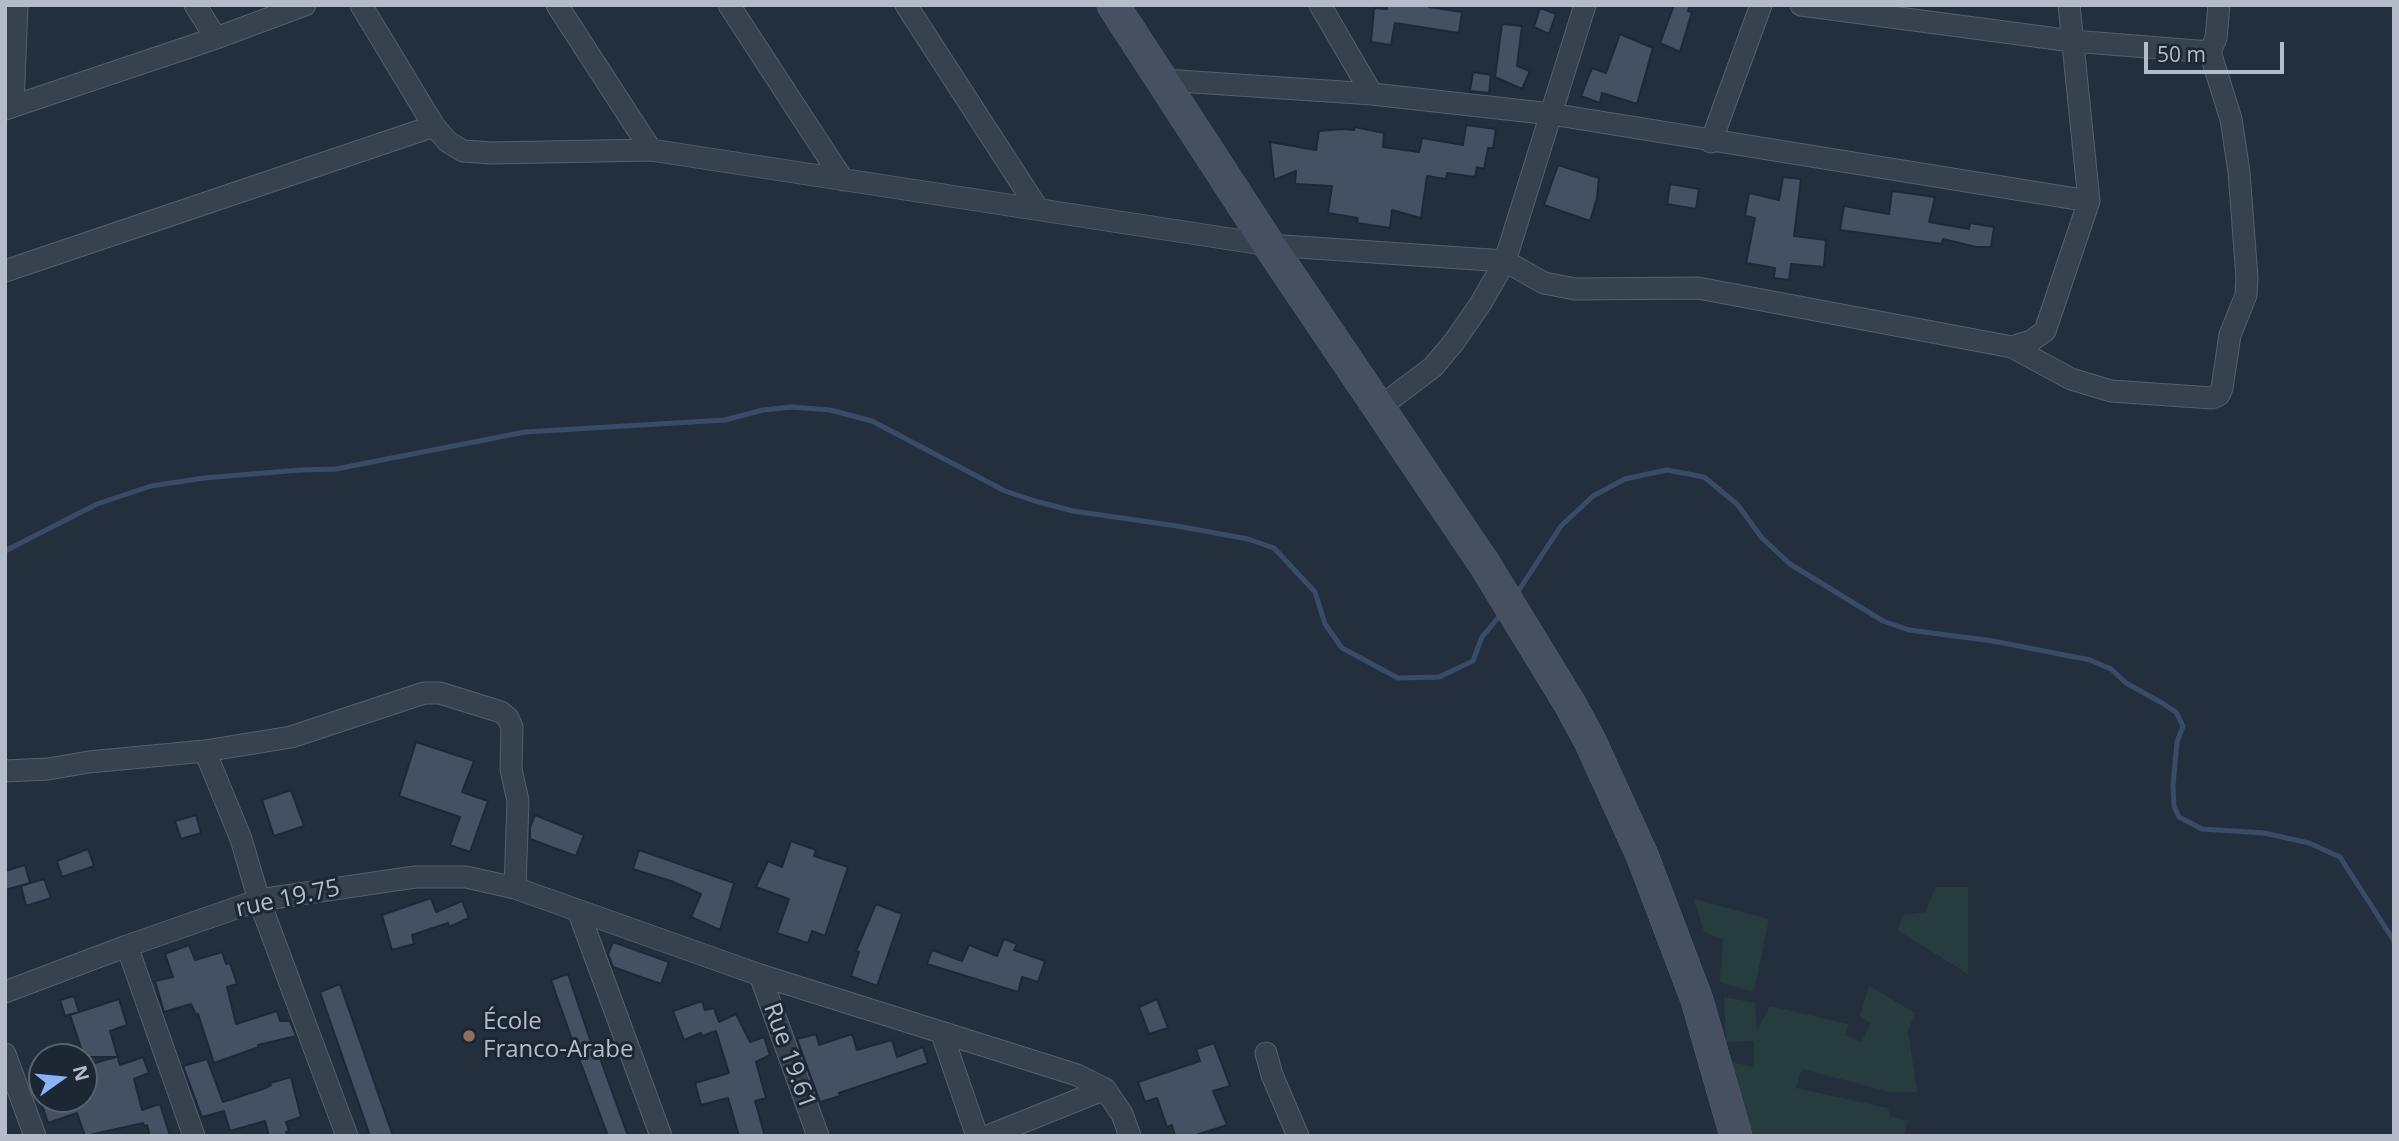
<!DOCTYPE html>
<html>
<head>
<meta charset="utf-8">
<style>
	body { margin:0 }
	#map { position:relative; width:2399px; height:1141px; overflow:hidden; background:#242f3e; font-family:"Open Sans",sans-serif }
	canvas { display:block }
	.frame { position:absolute; inset:0; border:7px solid #b4bcc9; pointer-events:none }
	.north { position:absolute; left:28px; top:1043px; width:70px; height:70px; box-sizing:border-box; background:#1d2633; border:2px solid #59626f; border-radius:50%; rotate:75deg; font-size:19px; font-weight:700; line-height:28px; text-align:center; color:#b4bcc9 }
	.north::after { content:''; display:block; margin:auto; width:24px; height:32px; background:#8ab4f8; clip-path:polygon(50% 0,100% 100%,50% 72%,0 100%) }
	.scale { position:absolute; left:2144px; top:42px; width:140px; height:32px; box-sizing:border-box; border:4px solid #b4bcc9; border-top:0; padding-left:9px; font-size:21px; line-height:24px; white-space:nowrap; color:#b4bcc9; -webkit-text-stroke:5px #1d2633; paint-order:stroke }
</style>
</head>
<body>
<div id="map">
<canvas width="2399" height="1141"></canvas>
<div class="frame"></div>
<div class="north">N</div>
<div class="scale">50 m</div>
</div>
<script>
const g = document.querySelector('canvas').getContext('2d');
g.lineJoin = 'round';
function paint(path, color) { g.fillStyle = color; g.fill(path, 'evenodd'); }
const poly = rows => new Path2D(rows.map(r => 'M' + r).join(''));
function stroke(path, color, width, dash) { g.strokeStyle = color; g.lineWidth = width; g.lineCap = dash ? 'butt' : 'round'; g.setLineDash(dash || []); g.stroke(path); }
function write(font, color, halo, rows, align = 'center') {
  g.font = font + ' "Open Sans",sans-serif'; g.lineWidth = 6; g.setLineDash([]); g.textBaseline = 'middle'; g.strokeStyle = halo; g.fillStyle = color; for (const [text, x, y, turn = 0] of rows) {
    g.save(); g.translate(x, y); g.rotate((+turn || 0) * Math.PI / 180); g.textAlign = isNaN(turn) ? turn : align; if (halo) g.strokeText(text, 0, 0); g.fillText(text, 0, 0); g.restore();
  }
}
paint(poly([
	[1935,887,1968,887,1968,974,1897,930,1903,915,1926,912],
	[1694,899,1769,919,1754,992,1720,982,1723,939,1704,932],
	[1869,986,1915,1013,1908,1031,1917,1092,1890,1092,1802,1069,1796,1088,1888,1108,1890,1116,1908,1121,1903,1136,1766,1136,1750,1132,1731,1062,1753,1067,1754,1041,1726,1042,1724,997,1755,1003,1757,1030,1770,1006,1848,1024,1845,1035,1861,1042,1871,1023,1860,1016]
]), '#263c3f');
stroke(poly([
	[5,551,97,504,151,486,204,478,300,470,336,469,525,432,725,420,763,410,792,407,830,410,872,421,1005,491,1035,501,1073,511,1177,526,1248,539,1274,548,1315,592,1325,624,1342,648,1398,678,1439,677,1473,661,1482,637,1503,612],
	[1515,596,1561,526,1593,496,1625,479,1667,470,1704,477,1737,504,1762,538,1790,564,1883,621,1909,630,1993,641,2090,660,2111,669,2126,683,2162,703,2176,712,2183,726,2177,742,2173,785,2174,806,2179,817,2202,829,2264,833,2309,843,2340,857,2394,941]
]), '#394c67', 5);
const building = poly([
	[1387,5,1429,5,1429,7,1462,12,1459,33,1395,23,1391,45,1371,42,1374,8,1387,9,1387,5],
	[1674,5,1690,5,1688,11,1692,12,1680,52,1660,43,1674,5],
	[1540,8,1556,14,1549,34,1534,27,1540,8],
	[1502,24,1522,26,1517,66,1530,71,1522,89,1495,77,1502,24],
	[1620,34,1653,48,1637,104,1602,93,1600,103,1581,96,1592,68,1606,73,1620,34],
	[1473,72,1491,75,1489,93,1470,91,1473,72],
	[1466,125,1496,129,1493,148,1488,148,1484,169,1477,167,1475,177,1447,173,1446,179,1427,176,1421,218,1392,210,1390,228,1357,223,1358,218,1328,213,1332,186,1295,184,1296,171,1274,180,1270,142,1316,150,1319,131,1342,129,1354,130,1355,127,1384,133,1383,147,1419,152,1422,138,1463,145,1466,125],
	[1558,165,1599,178,1597,198,1590,221,1544,205,1558,165],
	[1783,177,1801,179,1794,236,1826,240,1824,267,1791,264,1789,280,1774,278,1775,268,1746,263,1755,218,1745,216,1749,193,1779,200,1783,177],
	[1670,184,1699,189,1696,209,1667,204,1670,184],
	[1892,191,1935,197,1929,222,1969,229,1970,223,1994,227,1991,247,1976,247,1943,239,1942,244,1840,230,1844,206,1889,214,1892,191],
	[416,742,474,761,462,792,488,801,470,852,450,845,460,817,399,796,416,742],
	[291,790,304,826,274,836,262,800,291,790],
	[196,815,201,833,181,839,175,821,196,815],
	[535,815,584,835,576,856,530,839,530,827,535,815],
	[791,841,816,850,814,856,848,867,825,936,812,931,808,943,777,933,789,899,756,887,768,861,782,867,791,841],
	[88,849,94,866,62,877,57,861,88,849],
	[639,850,734,883,720,930,691,917,701,894,671,881,633,869,639,850],
	[25,865,30,883,5,890,5,871,25,865],
	[44,879,51,898,26,906,21,886,44,879],
	[431,898,436,912,462,901,469,918,449,927,448,923,412,935,414,944,392,950,382,915,431,898],
	[876,904,902,914,877,986,851,976,859,952,856,951,876,904],
	[1004,939,1017,944,1014,950,1045,961,1038,982,1022,977,1018,992,927,964,932,950,962,961,969,945,997,956,1004,939],
	[613,942,669,962,661,984,613,967,608,954,613,942],
	[189,945,195,960,222,952,226,964,230,963,237,984,227,987,236,1024,277,1011,280,1021,290,1021,296,1036,258,1045,259,1047,214,1063,198,1014,196,1015,191,1004,164,1012,155,981,173,977,165,954,189,945],
	[568,974,593,1048,596,1047,628,1136,608,1136,575,1048,551,980,568,974],
	[340,984,387,1119,393,1136,370,1136,320,992,340,984],
	[74,996,79,1012,65,1016,60,1000,74,996],
	[119,999,127,1025,110,1031,120,1065,143,1057,149,1073,134,1079,142,1110,160,1104,170,1136,150,1136,147,1125,144,1126,143,1123,85,1136,77,1113,48,1123,40,1099,84,1099,84,1066,116,1057,84,1057,70,1015,119,999],
	[1157,999,1168,1028,1149,1034,1139,1007,1157,999],
	[702,1001,705,1010,714,1008,719,1022,736,1014,750,1042,764,1037,770,1055,756,1062,766,1098,755,1101,765,1136,739,1136,728,1098,701,1105,695,1083,729,1073,716,1031,702,1036,701,1033,684,1040,673,1011,702,1001],
	[816,1034,819,1045,852,1034,857,1050,892,1040,897,1057,923,1047,928,1063,839,1093,840,1096,820,1102,797,1039,816,1034],
	[1214,1043,1230,1086,1213,1091,1227,1125,1193,1136,1175,1136,1172,1125,1167,1127,1157,1098,1145,1102,1138,1082,1200,1061,1196,1049,1214,1043],
	[207,1059,223,1102,263,1089,271,1085,270,1083,291,1077,301,1117,286,1122,289,1131,286,1132,287,1136,269,1136,265,1121,230,1131,224,1111,202,1117,183,1066,207,1059]
]);
paint(building, '#455162');
stroke(building, '#1f2835', 2);
const street = poly([
	[195,5,216,38],
	[361,5,434,126],
	[557,5,651,150],
	[729,5,843,180],
	[906,5,1038,209],
	[1320,5,1372,94],
	[1801,5,2072,41,2210,52],
	[1164,80,1372,94,1551,114,2089,201],
	[13,106,17,5],
	[5,109,216,38,305,5],
	[1711,142,1761,5],
	[5,271,434,126,448,142,463,151,492,153,651,150,1269,245,1505,261,1544,283,1575,289,1698,288,2012,347,2071,379,2111,391,2212,398,2219,395,2222,388,2230,335,2246,295,2247,278,2239,172,2231,119,2210,52,2216,38,2219,5],
	[2012,347,2031,341,2045,331,2089,201,2069,5],
	[1380,407,1433,367,1454,342,1481,303,1505,261,1585,5],
	[205,751,291,737,424,693,440,693,501,712,508,718,512,727,511,769,518,801,515,888],
	[5,771,48,769,89,762,205,751,241,839,259,900,347,1136],
	[579,913,661,1136],
	[127,946,194,1136],
	[760,975,818,1136],
	[5,992,127,946,259,900,415,877,466,877,515,888,760,975,1077,1075,1105,1089],
	[942,1034,977,1136],
	[1266,1053,1272,1075,1298,1136],
	[5,1054,35,1136],
	[1105,1089,1122,1114,1130,1136],
	[988,1136,1105,1089]
]);
const secondary = poly([
	[1113,5,1269,245,1485,565,1570,704,1590,741,1642,855,1697,1000,1736,1136]
]);
stroke(street, '#565f6c', 23);
stroke(secondary, '#565f6c', 33);
stroke(street, '#38414e', 21);
stroke(secondary, '#465061', 32);
for (const [x, y, r, color] of [
	[469,1036,7,"#8d6e63"]
]) { const dot = new Path2D(); dot.arc(x, y, r, 0, 2 * Math.PI); g.fillStyle = color; g.fill(dot); stroke(dot, '#1d2633', 2.5); }
write('24px', '#b4bcc9', '#1d2633', [
	["rue 19.75",288,899,-12],
	["Rue 19.61",789,1056,70]
]);
write('24px', '#b4bcc9', '#1d2633', [
	["École",483,1022],
	["Franco-Arabe",483,1050]
], 'left');
</script>
</body>
</html>
